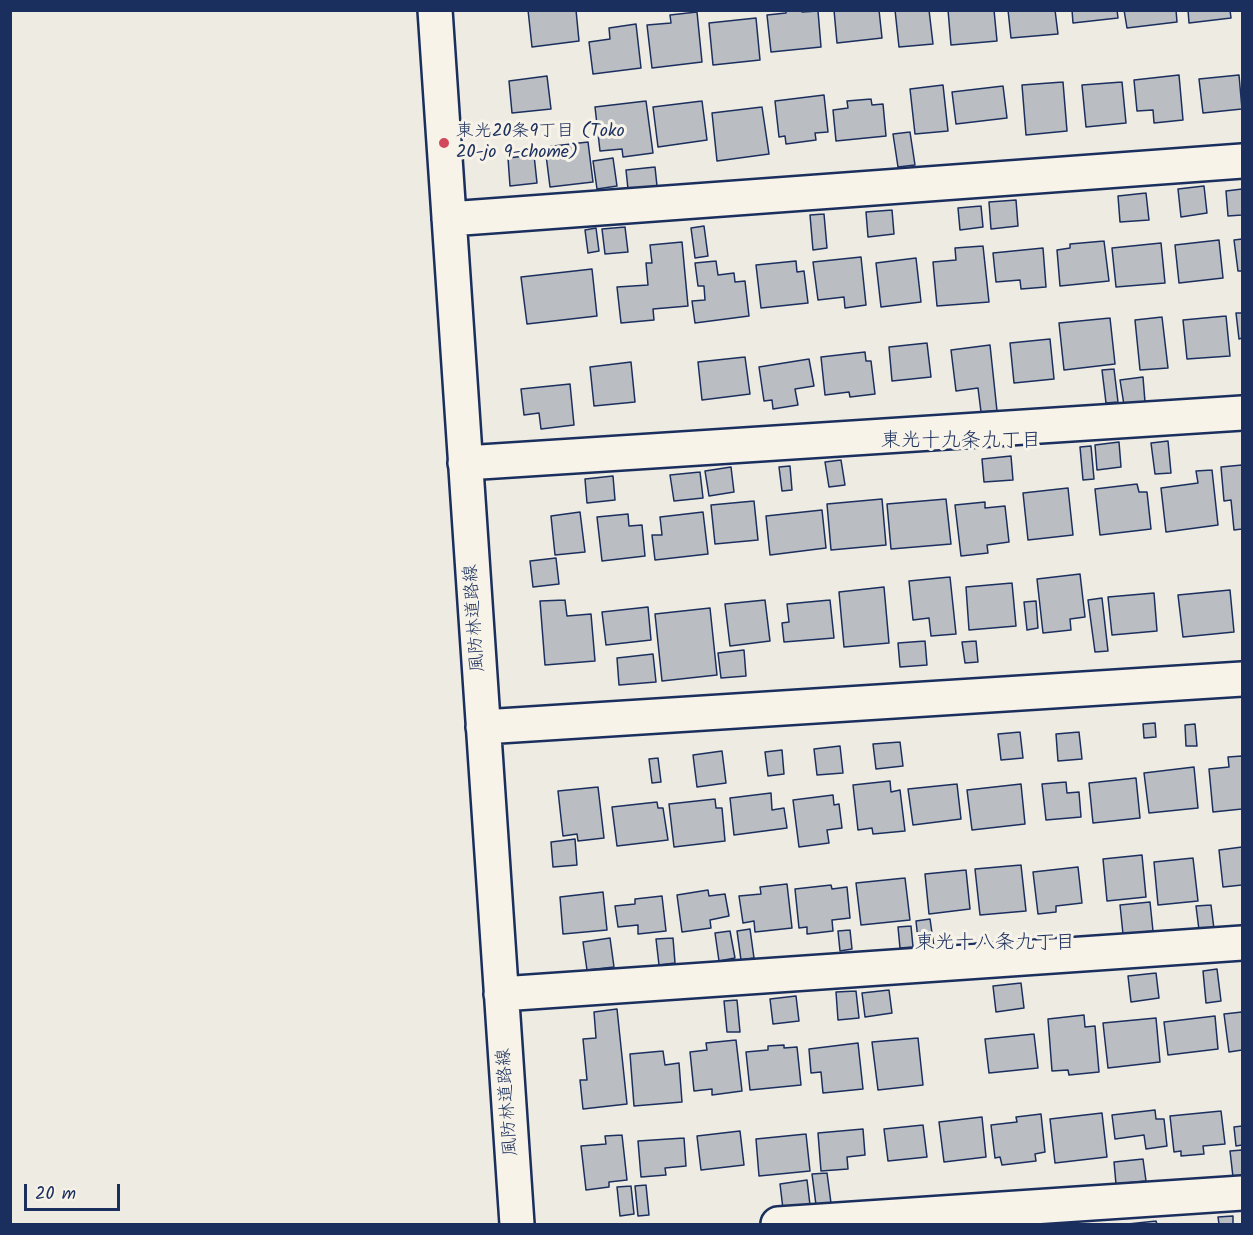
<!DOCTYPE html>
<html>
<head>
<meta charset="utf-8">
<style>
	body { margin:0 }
	#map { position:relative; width:1253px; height:1235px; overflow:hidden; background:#eeebe2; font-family:Kalam,sans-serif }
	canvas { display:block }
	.frame { position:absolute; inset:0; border:12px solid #1b2f5e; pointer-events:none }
	.scale { position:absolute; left:24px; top:1184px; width:96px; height:27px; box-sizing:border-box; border:3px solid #1b2f5e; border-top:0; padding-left:8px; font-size:18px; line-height:21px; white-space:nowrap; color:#1b2f5e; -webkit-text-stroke:4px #f7f3e8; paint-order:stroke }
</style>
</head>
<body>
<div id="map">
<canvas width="1253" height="1235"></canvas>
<div class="frame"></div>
<div class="scale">20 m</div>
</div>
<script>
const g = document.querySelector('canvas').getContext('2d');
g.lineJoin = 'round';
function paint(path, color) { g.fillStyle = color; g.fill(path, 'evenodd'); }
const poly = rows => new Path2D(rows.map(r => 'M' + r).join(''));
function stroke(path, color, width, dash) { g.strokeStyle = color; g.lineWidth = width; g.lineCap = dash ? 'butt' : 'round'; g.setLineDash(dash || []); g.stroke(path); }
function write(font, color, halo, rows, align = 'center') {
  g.font = font + ' Kalam,"Klee One",sans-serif'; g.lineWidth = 6; g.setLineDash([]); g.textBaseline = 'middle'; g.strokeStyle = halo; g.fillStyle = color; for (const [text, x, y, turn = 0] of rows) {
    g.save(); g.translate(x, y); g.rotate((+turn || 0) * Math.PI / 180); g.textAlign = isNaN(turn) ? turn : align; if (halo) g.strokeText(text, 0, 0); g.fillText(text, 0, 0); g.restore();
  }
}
const building = poly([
	[528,10,576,10,579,41,532,47,528,10],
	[786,10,802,10,802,12,818,11,821,47,771,52,767,15,786,13,786,10],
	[834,10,879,10,882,38,837,43,834,10],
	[895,10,929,10,933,44,899,47,895,10],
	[948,10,994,10,997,41,951,45,948,10],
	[1008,10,1055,10,1058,34,1011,38,1008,10],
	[1072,10,1117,10,1118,18,1073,23,1072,10],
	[1124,10,1176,10,1177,22,1127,28,1124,10],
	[1188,10,1230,10,1231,18,1189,23,1188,10],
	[697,12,702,62,652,68,647,25,671,23,670,15,697,12],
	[756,18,760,60,713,65,709,23,756,18],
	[636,24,641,68,593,74,589,42,610,39,609,28,636,24],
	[1179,75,1183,120,1154,123,1153,110,1137,111,1134,80,1179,75],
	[1239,75,1242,109,1203,113,1199,79,1239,75],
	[547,76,551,109,512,113,509,81,547,76],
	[1063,82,1067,131,1026,135,1022,85,1063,82],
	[1122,82,1126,123,1086,127,1082,85,1122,82],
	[943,85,948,131,915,134,910,89,943,85],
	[1003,86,1007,118,956,124,952,92,1003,86],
	[824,95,828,132,815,133,816,140,786,144,785,136,779,137,775,101,824,95],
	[871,99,872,105,883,104,886,136,836,141,833,110,848,108,847,101,871,99],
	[646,101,653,153,623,157,622,149,600,151,595,107,646,101],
	[702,101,707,140,658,147,653,107,702,101],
	[762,107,769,154,717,161,712,113,762,107],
	[910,132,915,165,898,167,893,134,910,132],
	[588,142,593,182,550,187,545,147,588,142],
	[534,155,537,183,510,186,508,158,534,155],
	[613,158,617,186,597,189,593,161,613,158],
	[655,167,657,186,628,189,626,170,655,167],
	[1204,186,1207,213,1181,217,1178,189,1204,186],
	[1242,189,1242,215,1228,216,1226,191,1242,189],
	[1146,193,1149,220,1120,222,1118,196,1146,193],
	[1016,200,1018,226,991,229,989,202,1016,200],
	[981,206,983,227,960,230,958,208,981,206],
	[892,210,894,234,868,237,866,212,892,210],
	[824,214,827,248,813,250,810,215,824,214],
	[704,226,708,256,695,258,691,228,704,226],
	[625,227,628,252,605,254,602,229,625,227],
	[596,228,599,251,588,253,585,230,596,228],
	[1242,239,1242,271,1238,271,1234,240,1242,239],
	[1219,240,1223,278,1179,283,1175,245,1219,240],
	[1104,241,1109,281,1060,286,1057,250,1070,248,1070,244,1104,241],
	[682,242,688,306,653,309,654,320,621,323,617,287,648,285,646,263,652,263,650,245,682,242],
	[1161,243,1165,283,1116,287,1112,248,1161,243],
	[983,246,989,302,937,306,933,262,956,260,955,248,983,246],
	[1043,248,1046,287,1021,289,1020,280,996,282,993,253,1043,248],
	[861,257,866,305,845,308,844,297,818,300,813,262,861,257],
	[916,258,921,302,881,307,876,263,916,258],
	[716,261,718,275,734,273,735,282,745,281,749,316,695,323,692,301,705,300,704,286,698,286,695,263,716,261],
	[796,261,797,272,804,271,808,303,761,308,756,265,796,261],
	[592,269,597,316,527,324,521,277,592,269],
	[1236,313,1242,313,1242,338,1239,339,1236,313],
	[1226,316,1230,356,1187,359,1183,320,1226,316],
	[1162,317,1168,368,1140,370,1135,320,1162,317],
	[1110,318,1115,364,1064,370,1059,323,1110,318],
	[1050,339,1054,379,1014,383,1010,343,1050,339],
	[927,343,931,377,892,381,889,347,927,343],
	[990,345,997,411,981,412,978,388,956,391,951,350,990,345],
	[865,352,866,361,871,361,875,394,850,397,849,392,825,395,821,357,865,352],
	[745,357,750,394,702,400,698,362,745,357],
	[809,359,814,386,795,389,798,405,773,409,772,400,764,401,759,367,809,359],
	[631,362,635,402,594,406,590,367,631,362],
	[1114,369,1118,402,1106,403,1102,370,1114,369],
	[1143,377,1145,402,1124,405,1120,380,1143,377],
	[570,384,574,425,541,429,539,413,524,415,521,389,570,384],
	[1168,441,1171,473,1155,474,1151,443,1168,441],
	[1119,442,1121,467,1097,470,1095,445,1119,442],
	[1091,446,1094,479,1083,480,1080,447,1091,446],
	[1011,456,1013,480,984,482,982,459,1011,456],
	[841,460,845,485,829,487,825,462,841,460],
	[1242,465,1242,529,1234,530,1231,500,1224,501,1221,467,1242,465],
	[790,466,792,490,782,491,779,467,790,466],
	[731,467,734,492,709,496,705,471,731,467],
	[1212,470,1218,525,1166,532,1161,488,1198,483,1196,471,1212,470],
	[700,472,703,498,674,501,670,475,700,472],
	[613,476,615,500,587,503,585,479,613,476],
	[1137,484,1139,492,1147,492,1151,529,1100,535,1095,489,1137,484],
	[1068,488,1073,535,1028,540,1023,493,1068,488],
	[882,499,886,545,831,550,827,504,882,499],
	[946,499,951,544,891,549,887,504,946,499],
	[754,501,758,540,715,544,711,505,754,501],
	[985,502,985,508,1005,506,1009,542,987,545,988,553,961,556,955,505,985,502],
	[822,510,826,548,770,555,766,516,822,510],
	[580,512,585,552,555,555,551,516,580,512],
	[703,512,708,554,655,560,652,535,662,535,660,517,703,512],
	[628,514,629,526,642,525,645,556,602,561,597,517,628,514],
	[556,558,559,584,533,587,530,561,556,558],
	[1080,574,1085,617,1070,619,1071,630,1043,633,1037,579,1080,574],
	[950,577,956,634,931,636,929,618,913,620,909,581,950,577],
	[1012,583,1016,626,969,630,966,587,1012,583],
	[884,587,889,643,844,647,839,592,884,587],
	[1230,590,1234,632,1183,637,1178,595,1230,590],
	[1154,593,1157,631,1112,635,1108,597,1154,593],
	[1102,598,1108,651,1095,652,1088,600,1102,598],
	[565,600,567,616,591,614,595,661,545,665,540,601,565,600],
	[765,600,770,641,730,646,725,604,765,600],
	[830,600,834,638,784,642,782,623,789,622,787,604,830,600],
	[1036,601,1038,628,1027,630,1024,602,1036,601],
	[648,607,651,640,606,645,602,612,648,607],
	[710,608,717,675,662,681,655,614,710,608],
	[925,641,927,665,900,667,898,643,925,641],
	[976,641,978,662,965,663,962,642,976,641],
	[744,650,746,676,721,678,718,653,744,650],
	[653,654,656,682,619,685,617,658,653,654],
	[1155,723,1156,737,1144,738,1143,724,1155,723],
	[1195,724,1197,746,1186,746,1185,725,1195,724],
	[1020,732,1023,758,1001,760,998,734,1020,732],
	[1079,732,1082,759,1058,761,1056,734,1079,732],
	[900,742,903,766,876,769,873,744,900,742],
	[840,746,843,773,817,775,814,749,840,746],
	[782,750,784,774,768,776,765,752,782,750],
	[722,751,726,783,697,787,693,755,722,751],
	[1242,756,1242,809,1213,812,1209,769,1229,767,1228,757,1242,756],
	[658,758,661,782,652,783,649,759,658,758],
	[1194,767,1198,808,1149,813,1144,773,1194,767],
	[1136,778,1140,818,1093,823,1089,783,1136,778],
	[890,781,891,792,900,790,905,831,873,834,872,828,858,830,853,785,890,781],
	[1066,782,1067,793,1079,792,1081,817,1046,820,1042,784,1066,782],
	[957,784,961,819,913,825,908,789,957,784],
	[1021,784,1025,824,972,830,967,790,1021,784],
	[598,787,604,838,578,841,577,834,563,836,558,791,598,787],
	[771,793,772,810,784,808,787,828,734,835,730,798,771,793],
	[833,795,834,805,839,804,842,828,827,830,829,843,799,847,793,800,833,795],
	[715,799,716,808,722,808,725,841,674,847,669,804,715,799],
	[657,802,658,808,663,808,668,840,617,846,612,807,657,802],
	[575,839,577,865,553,867,551,842,575,839],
	[1242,847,1242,885,1223,887,1219,850,1242,847],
	[1142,855,1146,897,1107,901,1103,859,1142,855],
	[1193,858,1198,901,1158,905,1154,862,1193,858],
	[1021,865,1026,911,980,915,975,869,1021,865],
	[1078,867,1082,903,1056,906,1056,912,1038,914,1033,872,1078,867],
	[966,870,970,909,929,914,925,874,966,870],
	[905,878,910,920,861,925,856,883,905,878],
	[787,884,792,928,755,932,754,921,743,923,739,896,761,894,760,887,787,884],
	[831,885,832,889,847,887,850,918,832,920,833,931,807,934,807,927,799,928,795,889,831,885],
	[708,890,709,896,725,894,729,916,710,920,711,928,682,932,677,895,708,890],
	[603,892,607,930,563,934,560,897,603,892],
	[662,896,666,931,638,934,638,925,618,927,615,906,635,904,635,899,662,896],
	[1150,902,1153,931,1123,934,1120,905,1150,902],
	[1211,905,1214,929,1199,930,1196,906,1211,905],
	[930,919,934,947,919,949,916,921,930,919],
	[911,926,913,947,900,948,898,927,911,926],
	[750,929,754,958,741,960,737,931,750,929],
	[850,930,852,949,840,951,838,931,850,930],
	[730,931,735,958,719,961,715,933,730,931],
	[610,938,614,967,587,970,583,942,610,938],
	[673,938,675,963,659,965,656,939,673,938],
	[1217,969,1221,1001,1206,1003,1203,971,1217,969],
	[1156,973,1159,998,1131,1002,1128,976,1156,973],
	[1021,983,1024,1008,996,1012,993,986,1021,983],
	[889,990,892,1013,865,1017,862,993,889,990],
	[856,991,859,1018,838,1020,836,992,856,991],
	[796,996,799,1021,773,1024,770,999,796,996],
	[737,1000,740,1032,727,1032,724,1001,737,1000],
	[617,1009,627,1104,583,1109,580,1080,587,1080,583,1039,596,1038,594,1012,617,1009],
	[1242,1012,1242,1050,1229,1052,1224,1014,1242,1012],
	[1084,1015,1085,1027,1095,1026,1099,1072,1069,1075,1068,1070,1052,1071,1048,1019,1084,1015],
	[1215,1016,1218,1049,1168,1055,1164,1022,1215,1016],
	[1156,1018,1160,1062,1108,1068,1103,1023,1156,1018],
	[1034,1034,1038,1068,989,1073,985,1039,1034,1034],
	[918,1038,923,1085,878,1090,872,1042,918,1038],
	[736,1040,742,1091,712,1095,712,1089,694,1091,690,1052,707,1050,706,1043,736,1040],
	[858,1043,863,1089,823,1093,821,1072,811,1073,809,1049,858,1043],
	[784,1045,784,1048,797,1047,801,1085,750,1090,746,1052,768,1050,768,1046,784,1045],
	[663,1051,665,1065,679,1063,682,1102,634,1106,630,1054,663,1051],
	[1155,1110,1156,1119,1164,1119,1167,1146,1146,1149,1144,1135,1115,1139,1112,1115,1155,1110],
	[1221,1111,1225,1144,1203,1146,1204,1154,1181,1156,1181,1151,1174,1152,1170,1116,1221,1111],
	[1102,1113,1107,1157,1055,1163,1050,1119,1102,1113],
	[1041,1114,1045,1152,1035,1154,1036,1161,1002,1165,1000,1157,995,1158,991,1125,1017,1122,1016,1117,1041,1114],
	[982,1117,986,1157,944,1162,939,1122,982,1117],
	[923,1125,927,1157,888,1161,884,1129,923,1125],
	[1242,1126,1242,1145,1236,1146,1234,1127,1242,1126],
	[863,1129,865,1155,847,1157,848,1169,821,1171,818,1133,863,1129],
	[740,1131,744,1165,701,1170,697,1136,740,1131],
	[806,1134,810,1171,759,1176,756,1139,806,1134],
	[622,1135,627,1180,609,1182,609,1187,586,1190,581,1146,606,1144,605,1136,622,1135],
	[684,1138,686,1166,665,1168,666,1175,641,1177,638,1141,684,1138],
	[1242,1150,1242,1176,1233,1177,1230,1151,1242,1150],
	[1143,1159,1146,1181,1116,1184,1114,1162,1143,1159],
	[827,1173,831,1203,816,1205,812,1174,827,1173],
	[807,1180,810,1205,783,1209,780,1184,807,1180],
	[646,1185,649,1215,638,1216,635,1186,646,1185],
	[631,1186,634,1214,620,1216,617,1187,631,1186],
	[1233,1216,1233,1224,1219,1224,1218,1217,1233,1216],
	[1156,1221,1157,1224,1128,1224,1156,1221]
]);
paint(building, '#babdc2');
stroke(building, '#1b2f5e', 1.5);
const minor = poly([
	[435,10,517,1224],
	[449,219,1242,161],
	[465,463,1242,413],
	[483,727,1242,679],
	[501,994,1242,943],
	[778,1224,1242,1193]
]);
stroke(minor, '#1b2f5e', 38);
stroke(minor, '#f7f3e8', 33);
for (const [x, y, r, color] of [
	[444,143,6,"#d1495b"]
]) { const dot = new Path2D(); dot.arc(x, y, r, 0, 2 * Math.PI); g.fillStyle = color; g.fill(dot); stroke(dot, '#f7f3e8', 2); }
write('18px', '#1b2f5e', '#f7f3e8', [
	["東光20条9丁目 (Toko",456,133],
	["20-jo 9-chome)",456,154]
], 'left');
write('18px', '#1b2f5e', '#f7f3e8', [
	["風防林道路線",476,618,-94],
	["風防林道路線",509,1102,-94]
]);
write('20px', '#1b2f5e', '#f7f3e8', [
	["東光十九条九丁目",961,443],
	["東光十八条九丁目",995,945]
]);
</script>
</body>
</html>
